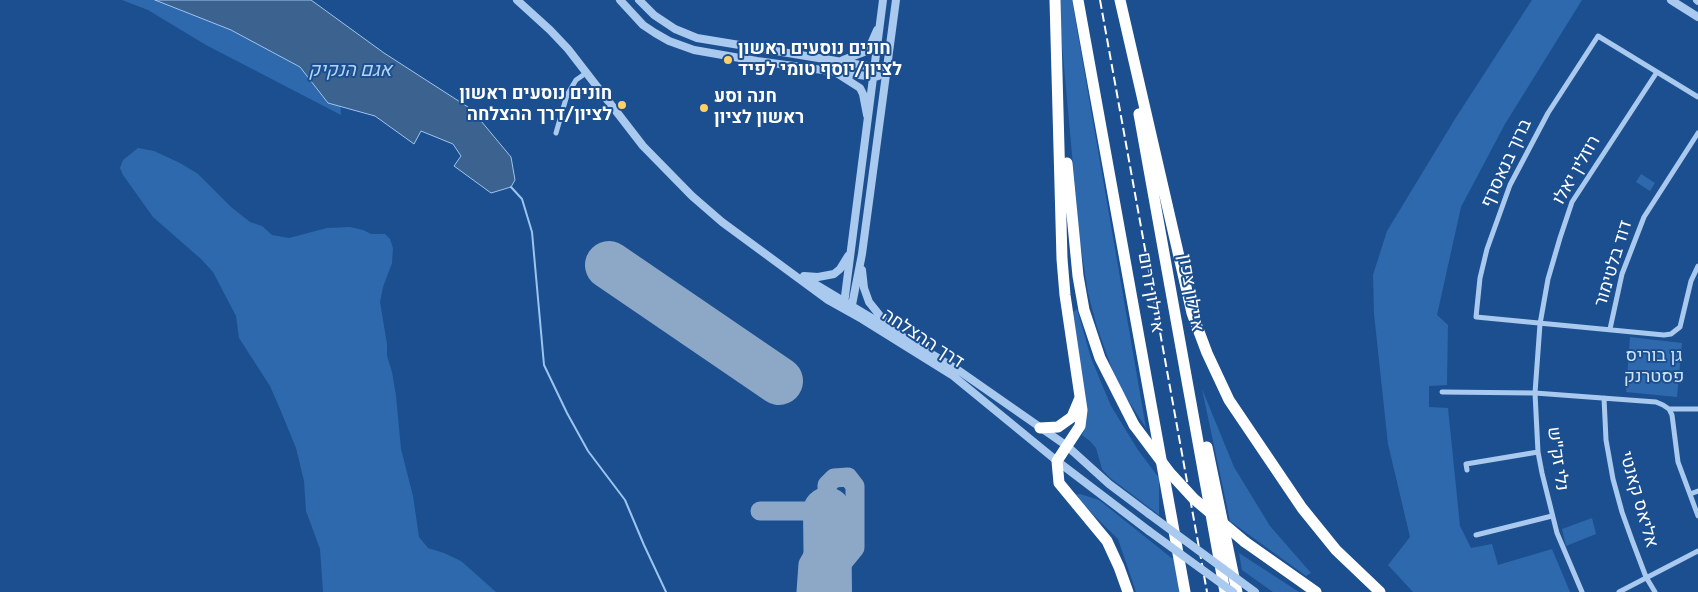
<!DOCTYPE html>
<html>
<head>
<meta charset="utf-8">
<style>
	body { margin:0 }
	canvas { display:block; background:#1b4f8f }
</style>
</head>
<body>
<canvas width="1698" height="592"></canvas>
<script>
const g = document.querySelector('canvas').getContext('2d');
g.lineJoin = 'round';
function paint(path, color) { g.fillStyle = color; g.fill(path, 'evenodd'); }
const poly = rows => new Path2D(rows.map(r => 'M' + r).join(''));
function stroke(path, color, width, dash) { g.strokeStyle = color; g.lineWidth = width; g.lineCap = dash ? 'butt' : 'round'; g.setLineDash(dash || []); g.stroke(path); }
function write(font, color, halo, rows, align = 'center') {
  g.font = font + ' Overpass,Heebo,sans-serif'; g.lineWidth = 4; g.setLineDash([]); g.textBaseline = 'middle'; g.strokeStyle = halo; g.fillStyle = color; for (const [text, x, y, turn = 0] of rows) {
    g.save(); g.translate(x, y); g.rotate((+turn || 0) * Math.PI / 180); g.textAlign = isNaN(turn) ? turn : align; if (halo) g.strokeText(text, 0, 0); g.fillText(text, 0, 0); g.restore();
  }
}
paint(poly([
	[122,0,176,0,193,7,340,90,341,115,206,45,148,10],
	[1058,0,1072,0,1146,428,1117,383,1097,327,1088,293,1080,242],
	[1532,0,1582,0,1505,124,1461,207,1437,315,1448,325,1447,385,1429,386,1429,407,1448,408,1460,526,1471,548,1492,544,1498,565,1552,549,1570,592,1413,592,1388,565,1410,537,1388,444,1374,314,1373,275,1387,231,1455,119],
	[138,148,154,151,180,163,198,174,231,207,250,222,262,226,272,235,289,238,327,228,350,227,363,230,371,234,385,234,390,239,393,248,392,263,383,287,380,302,387,344,387,356,392,372,396,396,401,449,413,496,419,537,428,548,444,553,461,561,496,592,323,592,320,549,306,511,304,481,296,448,280,409,270,386,239,338,236,316,213,272,201,259,153,217,123,175,120,168,123,160],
	[1641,174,1655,183,1650,191,1636,182],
	[1077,309,1091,358,1111,406,1138,450,1159,478,1159,515,1109,477,1102,469,1096,448,1090,441,1082,435,1085,428,1072,313],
	[1630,337,1682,343,1677,397,1626,392],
	[1202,389,1234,467,1270,526,1311,573,1306,576,1230,521],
	[1080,494,1099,500,1174,560,1180,592,1136,592,1118,539,1073,495],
	[1592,518,1596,534,1566,546,1562,529],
	[1239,553,1299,592,1273,592,1242,570]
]), '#2e69ad');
const water = poly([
	[155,0,311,0,384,53,471,109,511,157,515,180,511,187,491,193,454,166,461,156,453,144,421,131,414,144,375,116,328,103,300,67,231,30,155,0]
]);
paint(water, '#3c6290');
stroke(water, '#9cc4f0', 1);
stroke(poly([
	[511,187,522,199,532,232,544,365,567,413,588,451,625,500,644,545,666,592]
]), '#9cc4f0', 2);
stroke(poly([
	[760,511,805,511,813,515,818,523,818,552,813,555,808,564,806,592],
	[827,511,827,485,834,478,848,477,855,486,855,548,828,581]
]), '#8da7c7', 19);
stroke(poly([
	[609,265,779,381],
	[827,511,828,592]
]), '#8da7c7', 48);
stroke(poly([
	[1698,97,1598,36,1548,113,1510,185,1487,249,1480,278,1476,317,1664,335,1671,334,1680,327,1691,281,1698,266],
	[556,133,567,95,576,80,586,73],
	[1610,329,1622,274,1644,217,1698,133],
	[1442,392,1535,393,1656,402,1663,405,1669,409,1672,415,1678,462,1698,516],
	[1604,398,1606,440,1613,479,1622,512,1632,540,1646,577,1655,592],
	[1669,409,1698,409],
	[1467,470,1466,464,1538,452],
	[1690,494,1698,491],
	[1476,535,1552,516],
	[1582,592,1557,533,1542,473,1538,452,1535,393,1540,324,1548,279,1560,238,1572,202,1657,72],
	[1619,592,1698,551]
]), '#a9c9ee', 5);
stroke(poly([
	[517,0,550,30,568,49,643,146,692,196,722,222,828,300,862,319,952,375,1057,461,1149,531],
	[620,0,643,25,655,33,669,41,694,50,757,61,874,77,878,76],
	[639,0,654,15,675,29,697,38,879,68],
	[1671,0,1698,17],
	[1697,0,1698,1],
	[843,60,864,52,870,46,877,30],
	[838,74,860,88,863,94,867,115],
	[862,270,864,288,869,302,885,322],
	[804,276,818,277,834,274,840,269,848,256],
	[805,278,958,370,1067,446,1109,484,1149,514],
	[844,304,883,0],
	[851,310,862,254,896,0]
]), '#a9c9ee', 8);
stroke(poly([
	[1055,0,1062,259,1065,295,1082,410,1080,426,1057,461,1059,483,1107,541,1119,567,1128,592],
	[1078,0,1185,592],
	[1120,0,1192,313,1207,353,1229,400,1302,508,1336,550,1380,592],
	[1139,114,1225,592],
	[1067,163,1078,276,1084,310,1100,358,1134,425],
	[1040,428,1058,427,1072,417,1080,398],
	[1207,447,1237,592],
	[1245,542,1316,592]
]), '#fff', 11);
stroke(poly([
	[1100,0,1207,592]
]), '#fff', 2, [9, 4]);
stroke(poly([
	[1149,514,1255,592],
	[1149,531,1233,592]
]), '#a9c9ee', 8);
stroke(poly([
	[1134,425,1170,473,1194,499,1245,542]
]), '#fff', 11);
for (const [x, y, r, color] of [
	[728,60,5,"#ffd166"],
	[622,105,5,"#ffd166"],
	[704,108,5,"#ffd166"]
]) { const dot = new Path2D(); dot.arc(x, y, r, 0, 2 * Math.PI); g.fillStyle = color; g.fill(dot); stroke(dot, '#1b4f8f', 2); }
write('bold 18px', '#fff', '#1b4f8f', [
	["חונים נוסעים ראשון",738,50],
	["לציון/יוסף טומי לפיד",738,71],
	["חונים נוסעים ראשון",612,95,"right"],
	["לציון/דרך ההצלחה",612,116,"right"],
	["חנה וסע",714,98],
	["ראשון לציון",714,119]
], 'left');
write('18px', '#fff', '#1b4f8f', [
	["ברוך בנאסרף",1508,164,-65],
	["רוזלין יאלו",1578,171,-60],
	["דוד בלטימור",1615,264,-73],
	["איילון דרום",1149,293,80],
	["איילון צפון",1189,293,80],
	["דרך ההצלחה",922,340,33],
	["נלי זק\"ש",1556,459,82],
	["אליאס קאנטי",1637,500,74]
]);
write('18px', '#cfe3fa', '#1b4f8f', [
	["גן בוריס",1654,357],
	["פסטרנק",1654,378]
]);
write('italic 19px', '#b5d3f5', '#1b4f8f', [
	["אגם הנקיק",350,72]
]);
</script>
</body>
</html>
